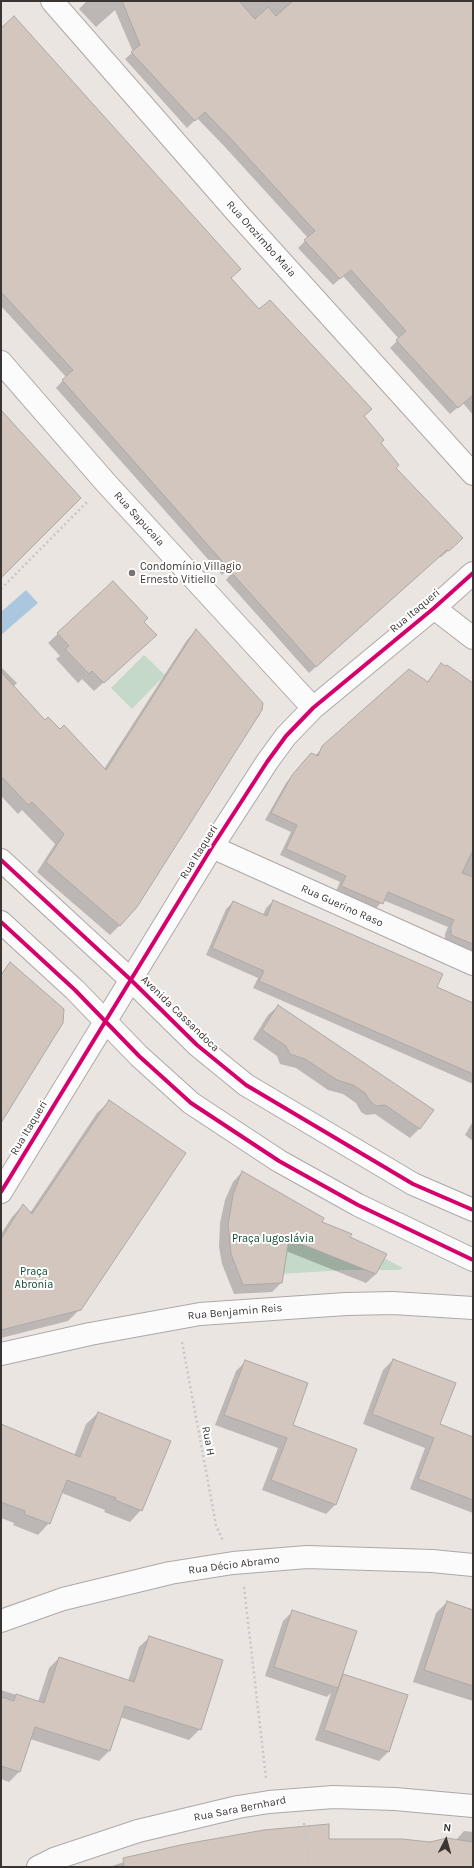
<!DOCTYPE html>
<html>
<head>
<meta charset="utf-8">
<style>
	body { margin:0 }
	#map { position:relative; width:474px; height:1868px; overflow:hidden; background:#ebe5e2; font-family:Karla,sans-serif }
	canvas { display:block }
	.frame { position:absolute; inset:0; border:2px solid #3a3533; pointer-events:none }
	.north { position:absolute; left:426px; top:1820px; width:40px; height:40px; -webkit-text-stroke:3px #fff; paint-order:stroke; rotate:6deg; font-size:11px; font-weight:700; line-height:16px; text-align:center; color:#3a3533 }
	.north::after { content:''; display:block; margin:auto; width:14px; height:18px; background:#3a3533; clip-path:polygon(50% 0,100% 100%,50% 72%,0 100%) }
</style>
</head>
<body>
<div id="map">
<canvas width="474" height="1868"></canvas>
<div class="frame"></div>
<div class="north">N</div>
</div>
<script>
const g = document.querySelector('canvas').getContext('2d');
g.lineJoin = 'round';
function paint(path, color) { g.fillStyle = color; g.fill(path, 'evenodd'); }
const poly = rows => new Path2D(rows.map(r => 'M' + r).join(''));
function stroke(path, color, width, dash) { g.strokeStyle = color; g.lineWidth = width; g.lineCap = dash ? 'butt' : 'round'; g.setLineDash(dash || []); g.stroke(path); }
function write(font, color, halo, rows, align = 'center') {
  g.font = font + ' Karla,sans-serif'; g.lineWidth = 4; g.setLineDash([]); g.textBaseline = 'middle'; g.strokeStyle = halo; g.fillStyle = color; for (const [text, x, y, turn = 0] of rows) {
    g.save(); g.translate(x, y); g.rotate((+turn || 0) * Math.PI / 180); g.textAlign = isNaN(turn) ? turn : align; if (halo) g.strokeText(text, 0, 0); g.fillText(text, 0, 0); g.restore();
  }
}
paint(poly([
	[144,655,165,675,132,709,111,688],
	[254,1188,357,1244,403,1268,400,1270,345,1270,248,1276]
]), '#c4d9c8');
paint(poly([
	[26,590,38,603,1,635,1,612]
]), '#abc7e0');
paint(poly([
	[457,1,473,19,473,415,463,403,450,414,390,348,399,339,343,276,333,285,298,248,308,238,224,146,197,118,187,128,125,59,133,52,115,10,96,27,79,9,87,1],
	[1,30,259,311,363,417,395,468,455,545,441,557,439,557,309,673,226,580,230,575,226,571,222,575,56,388,66,377,1,306],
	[112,583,143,622,146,644,94,691,82,679,78,683,56,659,60,656,48,643],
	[196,630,261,704,259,716,252,723,120,925,110,935,37,872,55,844,22,810,18,814,1,796,1,667,17,683,13,687,45,721,104,769,187,640],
	[441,665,473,684,473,954,445,941,445,934,448,927,383,900,375,910,335,893,340,882,280,855,291,832,265,820,286,783,304,761,315,756,323,747,427,682],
	[273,901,436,987,473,1004,473,1084,253,988,258,978,206,955,226,909,233,902,263,915,266,908],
	[278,1006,420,1128,410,1138,375,1114,366,1115,361,1112,356,1103,343,1094,328,1090,296,1068,280,1064,277,1056,253,1039,268,1015],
	[109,1102,80,1309,68,1321,1,1338,1,1234,12,1217,23,1205,30,1213,97,1113],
	[473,1121,473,1141,465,1135],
	[242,1172,349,1238,376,1274,366,1283,286,1251,282,1282,272,1292,234,1294,222,1264,219,1247,220,1223,225,1200,233,1182],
	[393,1360,439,1425,473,1438,473,1513,410,1489,425,1448,363,1424,383,1370],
	[246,1361,291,1426,335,1505,326,1514,262,1490,278,1448,215,1425,236,1371],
	[98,1413,141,1510,130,1522,104,1512,105,1510,62,1493,49,1523,38,1535,13,1525,14,1523,1,1518,1,1431,74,1456,86,1424],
	[447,1602,473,1610,473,1701,413,1682,436,1613],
	[293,1611,339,1679,343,1675,389,1751,379,1761,315,1740,331,1693,327,1697,265,1676,283,1621],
	[150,1637,200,1729,189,1740,120,1717,109,1751,99,1761,30,1739,19,1772,9,1782,1,1779,1,1690,38,1702,49,1668,59,1658,128,1681,139,1647],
	[464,1831,473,1832,473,1867,109,1867,157,1851,328,1840,421,1843,447,1839,456,1840]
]), '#0003');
const building = poly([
	[122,1,239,1,255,19,268,7,276,16,293,1,473,1,473,395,458,408,396,340,406,331,351,270,340,279,304,240,315,231,231,139,205,112,195,121,131,52,140,45,122,1],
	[14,16,241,269,231,278,259,309,270,300,372,409,364,416,384,440,381,443,399,465,396,468,463,538,449,551,447,550,316,667,232,573,236,568,233,565,229,569,62,380,73,370,1,292,1,28,14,16],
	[1,410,81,498,1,578,1,410],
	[113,581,148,618,144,622,157,635,104,683,92,671,89,674,65,649,69,646,57,633,113,581],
	[196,629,263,703,262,710,137,907,120,926,46,862,64,834,32,802,28,805,1,776,1,672,45,720,48,717,60,729,64,725,106,770,196,629],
	[441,663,445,666,447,665,473,683,473,850,462,873,473,877,473,944,451,935,451,926,454,920,388,892,383,904,341,886,346,876,286,849,297,825,271,813,292,775,311,753,318,756,322,746,409,669,428,682,441,663],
	[273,900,443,974,437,987,473,1003,473,1074,259,981,264,971,212,948,233,901,267,916,273,900],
	[10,962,64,1009,63,1023,1,1123,1,975,10,962],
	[278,1005,434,1110,420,1129,385,1105,376,1106,371,1102,365,1093,353,1085,337,1080,305,1059,290,1054,286,1046,262,1030,278,1005],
	[109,1100,186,1153,81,1310,1,1330,1,1239,23,1204,32,1214,109,1100],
	[242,1171,324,1218,322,1222,352,1234,350,1237,387,1254,376,1274,289,1239,282,1283,243,1285,231,1254,228,1225,233,1195,242,1171],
	[393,1359,456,1383,440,1424,473,1437,473,1500,418,1479,434,1438,372,1414,393,1359],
	[245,1360,308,1383,293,1425,357,1449,336,1505,271,1480,287,1438,224,1415,245,1360],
	[98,1412,171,1441,142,1511,115,1500,116,1498,67,1480,50,1524,24,1514,25,1511,1,1502,1,1424,80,1457,98,1412],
	[447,1601,473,1610,473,1686,424,1670,447,1601],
	[292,1610,357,1631,338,1688,274,1667,292,1610],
	[149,1636,223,1660,201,1730,125,1706,110,1751,35,1727,20,1772,1,1766,1,1697,14,1701,16,1694,44,1703,59,1657,134,1682,149,1636],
	[343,1674,408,1695,389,1752,324,1730,343,1674],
	[329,1824,329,1839,402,1839,430,1842,447,1838,473,1842,473,1867,124,1867,123,1858,185,1844,264,1830,329,1824]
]);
paint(building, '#d2c6bf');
stroke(building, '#ada8a6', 1);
const minor = poly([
	[52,1,239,215,473,474],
	[1,362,106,483,313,708],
	[434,608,473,638],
	[212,847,473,964],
	[1,1192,212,847,267,762,286,736,313,708,434,608,473,573],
	[1,1621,63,1599,170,1573,233,1563,307,1557,432,1561,473,1565],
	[38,1867,54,1859,138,1831,238,1807,269,1802,333,1797,395,1799,473,1806]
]);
const tertiary = poly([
	[1,860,131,980,197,1045,246,1085,413,1184,473,1210],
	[1,922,75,990,139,1056,191,1103,279,1161,358,1205,473,1260],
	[1,1354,90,1334,200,1314,346,1304,393,1303,473,1308]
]);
stroke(minor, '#ada8a7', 24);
stroke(tertiary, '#ada8a7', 24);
stroke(poly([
	[1,589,89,500],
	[182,1342,216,1525,223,1541],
	[244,1587,266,1778],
	[304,1823,309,1867]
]), '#c8c6c5', 2.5, [2, 3]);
stroke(minor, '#fcfbfb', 22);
stroke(tertiary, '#fcfbfb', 22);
stroke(poly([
	[1,860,131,980,197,1045,246,1085,413,1184,473,1210],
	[1,922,75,990,139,1056,191,1103,279,1161,358,1205,473,1260],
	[1,1192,212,847,267,762,286,736,313,708,434,608,473,573]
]), '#d6006c', 4);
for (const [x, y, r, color] of [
	[132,573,4,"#787370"]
]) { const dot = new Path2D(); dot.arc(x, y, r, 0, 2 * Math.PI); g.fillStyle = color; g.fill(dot); stroke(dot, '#fff', 1.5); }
write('11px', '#3a3533', '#fff', [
	["Rua Orozimbo Maia",261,239,48],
	["Rua Sapucaia",139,519,48],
	["Rua Itaqueri",415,611,-40],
	["Rua Itaqueri",199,852,-58],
	["Rua Guerino Raso",342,906,24],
	["Avenida Cassandoca",180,1014,44],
	["Rua Itaqueri",29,1128,-59],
	["Rua Benjamin Reis",235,1312,-5],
	["Rua H",208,1441,80],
	["Rua Décio Abramo",234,1565,-7],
	["Rua Sara Bernhard",240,1809,-11]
]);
write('11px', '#3a3533', '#fff', [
	["Condomínio Villagio",140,567],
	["Ernesto Vitiello",140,580]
], 'left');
write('11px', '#0c492a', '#fff', [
	["Praça Iugoslávia",273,1239],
	["Praça",34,1272],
	["Abronia",34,1285]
]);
</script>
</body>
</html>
